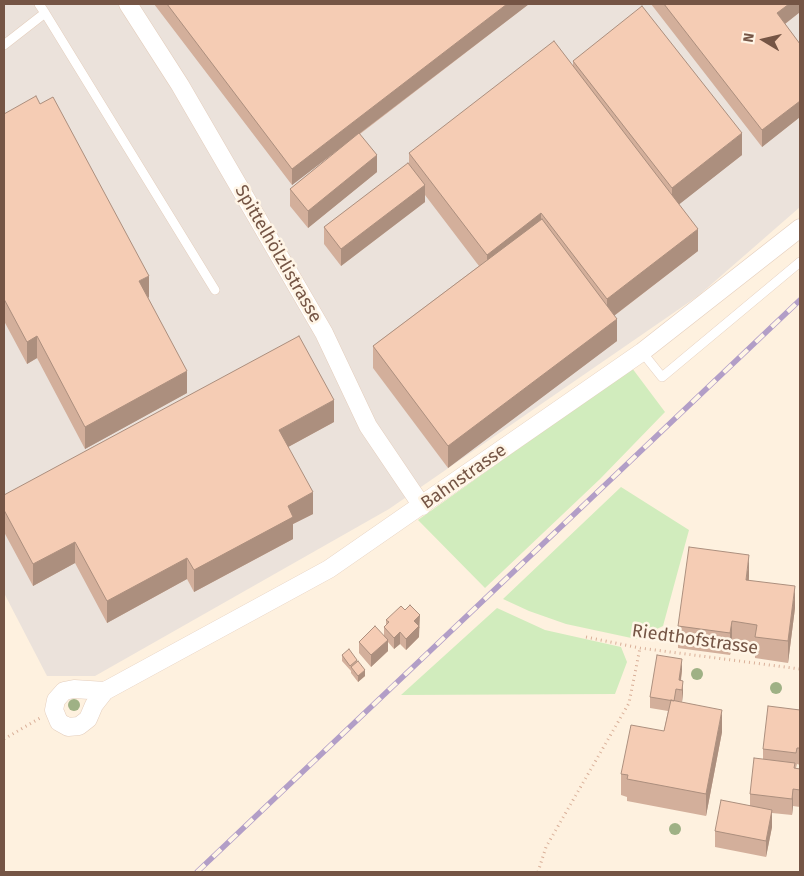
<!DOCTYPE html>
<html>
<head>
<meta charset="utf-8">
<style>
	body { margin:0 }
	#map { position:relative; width:804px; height:876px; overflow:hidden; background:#fef1df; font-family:"Fira Sans",sans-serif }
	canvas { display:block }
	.frame { position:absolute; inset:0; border:5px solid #755545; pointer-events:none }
	.north { position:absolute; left:739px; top:15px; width:50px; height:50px; -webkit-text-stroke:4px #fff5e6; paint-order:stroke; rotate:279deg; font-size:14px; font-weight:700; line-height:20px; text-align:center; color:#755545 }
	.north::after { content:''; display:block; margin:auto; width:18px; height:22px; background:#755545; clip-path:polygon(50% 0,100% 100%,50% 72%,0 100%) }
</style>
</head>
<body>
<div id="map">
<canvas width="804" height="876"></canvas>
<div class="frame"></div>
<div class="north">N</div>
</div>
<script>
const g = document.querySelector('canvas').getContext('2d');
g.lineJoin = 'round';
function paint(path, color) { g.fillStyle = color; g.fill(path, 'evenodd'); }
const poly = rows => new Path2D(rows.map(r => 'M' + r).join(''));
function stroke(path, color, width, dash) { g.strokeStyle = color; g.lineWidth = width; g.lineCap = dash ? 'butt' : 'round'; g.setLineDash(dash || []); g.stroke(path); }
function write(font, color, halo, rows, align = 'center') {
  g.font = font + ' "Fira Sans",sans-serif'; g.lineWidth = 5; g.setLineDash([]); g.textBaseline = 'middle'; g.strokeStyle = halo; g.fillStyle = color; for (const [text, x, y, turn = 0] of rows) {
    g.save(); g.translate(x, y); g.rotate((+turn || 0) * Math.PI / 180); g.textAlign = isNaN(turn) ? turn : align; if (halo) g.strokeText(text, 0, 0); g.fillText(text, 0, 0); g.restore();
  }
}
paint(poly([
	[4,4,800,4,800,207,698,296,389,509,95,676,47,676,4,593]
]), '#ebe2db');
paint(poly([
	[632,368,665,412,600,479,485,588,418,520],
	[621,487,689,530,663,626,636,639,566,624,529,611,503,599],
	[497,608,545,630,621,647,627,662,615,694,401,695]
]), '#d1ecbd');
const service = poly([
	[45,13,215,290],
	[4,45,45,13,39,4],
	[642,352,662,377,800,262]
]);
const minor = poly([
	[128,4,180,85,324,333,368,426,422,506],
	[105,691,94,705,88,719,79,726,68,727,59,722,54,710,56,700,64,691,74,689,105,691,329,569,642,352,800,228]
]);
stroke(service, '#e4cebd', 10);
stroke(minor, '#e4cebd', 19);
stroke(poly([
	[586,637,640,648,800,669],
	[4,739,40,718],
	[538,872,546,847,629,703,640,648]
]), '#d9af98', 3, [1, 4]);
stroke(service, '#fff', 9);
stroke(minor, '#fff', 18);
const rail = poly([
	[197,872,800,300]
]);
stroke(rail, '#b29ec7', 5.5);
stroke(rail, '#fff5e6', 4, [11]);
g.fillStyle = '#9fb185';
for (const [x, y] of [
	[697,674],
	[776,688],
	[74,705],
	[675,829]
]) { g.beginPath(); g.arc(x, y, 6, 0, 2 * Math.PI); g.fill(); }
paint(poly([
	[154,4,529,4,360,134,377,172,308,228,290,206,290,189,343,146,292,185],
	[651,4,800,4,800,12,785,24,800,44,800,117,762,147],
	[573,61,742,155,679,204,698,251,614,316,617,341,448,468,373,368,373,346,479,266,425,195,425,202,341,266,324,244,324,227,409,164,409,153,573,66],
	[4,114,149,297,148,298,187,393,85,449,37,358,27,364,4,321],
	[334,422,288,447,313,514,293,524,293,539,194,592,187,579,107,623,75,563,33,586,4,532,4,495],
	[749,577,749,581,795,608,788,663,755,658,755,646,732,643,730,655,678,648,678,626],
	[386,620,420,627,419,628,419,637,406,650,400,644,394,649,388,642,388,651,371,667,359,653,359,642,384,636,384,627,386,625],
	[342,655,357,661,365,676,358,682,351,673,351,671,342,661],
	[682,670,681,681,683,692,682,702,676,701,722,732,706,816,627,801,627,797,621,795,621,774,664,731,668,711,650,708,650,697],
	[800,710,800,765,797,764,796,768,800,769,800,807,793,806,792,815,772,813,772,827,766,857,715,847,715,831,750,806,750,794,763,759,763,749]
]), '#d3af9b');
paint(poly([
	[507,4,529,4,292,185,292,169],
	[789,4,800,4,800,12,777,30,777,13],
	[800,101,800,117,762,147,762,130],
	[742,133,742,155,672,210,672,188],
	[377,155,377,172,308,228,308,211],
	[425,185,425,202,341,266,341,249],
	[541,213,541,235,487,276,487,255],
	[698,229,698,251,607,321,607,299],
	[149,276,149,297,139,303,139,281],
	[617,319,617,341,448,468,448,446],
	[37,336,37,358,27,364,27,342],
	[187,371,187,393,85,449,85,427],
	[334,400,334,422,279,452,279,430],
	[313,492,313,514,293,524,293,539,194,592,194,570,288,506],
	[75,542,75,563,33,586,33,564],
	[749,555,749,577,746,602,746,580],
	[187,558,187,579,107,623,107,601],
	[795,586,795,608,788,663,788,641],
	[420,615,419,637,406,650,406,639,414,621],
	[732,621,732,643,730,655,730,633],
	[400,632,400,644,394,649,394,638],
	[388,640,388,651,371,667,371,655],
	[682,659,682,670,679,692,679,680],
	[365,670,365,676,358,682,358,676],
	[683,681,683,692,682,702,682,690],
	[722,710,722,732,706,816,706,794],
	[793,789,793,806,792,815,792,799],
	[772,810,772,827,766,857,766,841]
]), '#ac8f7e');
const building = poly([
	[167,4,507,4,292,169,167,4],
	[664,4,789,4,777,13,800,44,800,101,762,130,664,4],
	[642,6,742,133,672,188,573,61,642,6],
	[554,41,698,229,607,299,541,213,487,255,409,153,554,41],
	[36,96,40,104,53,97,149,276,139,281,187,371,85,427,37,336,27,342,4,299,4,114,36,96],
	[359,133,377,155,308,211,290,189,359,133],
	[408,163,425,185,341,249,324,227,408,163],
	[542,219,617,319,448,446,373,346,542,219],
	[299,336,334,400,279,430,313,492,288,506,293,517,194,570,187,558,107,601,75,542,33,564,4,510,4,495,299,336],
	[689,547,749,555,746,580,795,586,788,641,755,637,757,625,732,621,730,633,678,626,689,547],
	[410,605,420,615,414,621,419,626,406,639,400,632,394,638,384,627,389,622,386,620,401,606,405,610,410,605],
	[375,626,388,640,371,655,359,642,375,626],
	[349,649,357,660,350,666,342,655,349,649],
	[657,655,682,659,679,680,683,681,682,690,676,689,674,701,650,697,657,655],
	[358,661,365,670,358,676,351,667,358,661],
	[671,700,722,710,706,794,627,779,628,775,621,774,631,725,664,731,671,700],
	[768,706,800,710,800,748,797,748,796,753,763,749,768,706],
	[754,758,795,763,794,768,800,769,800,790,793,789,792,799,750,794,754,758],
	[721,800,772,810,766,841,715,831,721,800]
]);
paint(building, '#f5ccb4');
stroke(building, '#ac8f7e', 1);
write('18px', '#755545', '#fff5e6', [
	["Spittelhölzlistrasse",278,254,60],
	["Bahnstrasse",464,477,-35],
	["Riedthofstrasse",695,640,8]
]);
</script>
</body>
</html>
